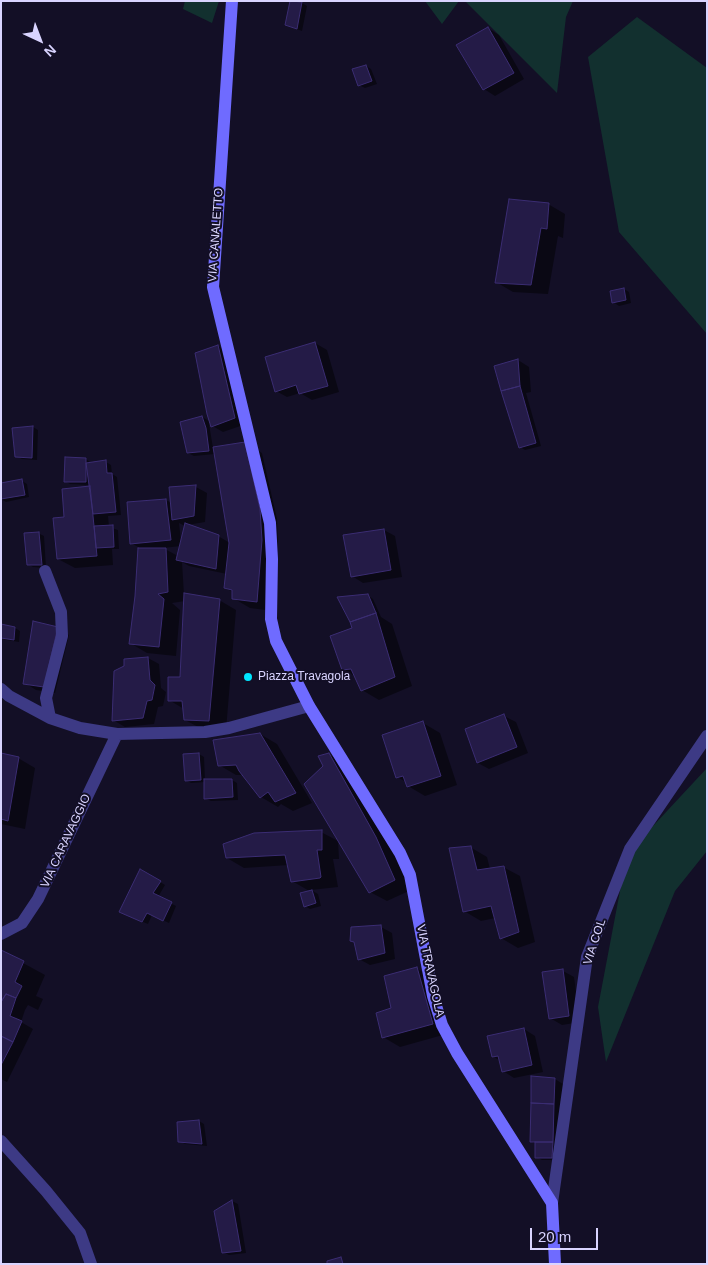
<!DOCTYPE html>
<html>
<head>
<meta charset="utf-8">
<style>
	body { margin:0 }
	#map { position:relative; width:708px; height:1265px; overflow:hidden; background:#130f26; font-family:Arial,sans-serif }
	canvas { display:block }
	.frame { position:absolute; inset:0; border:2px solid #d9d4ff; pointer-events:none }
	.north { position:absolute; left:15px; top:15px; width:50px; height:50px; -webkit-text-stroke:4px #130f26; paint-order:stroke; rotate:137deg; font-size:14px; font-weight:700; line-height:20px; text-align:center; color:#d9d4ff }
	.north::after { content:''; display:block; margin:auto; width:18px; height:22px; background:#d9d4ff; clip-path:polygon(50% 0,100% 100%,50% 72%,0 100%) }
	.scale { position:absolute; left:530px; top:1228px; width:68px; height:22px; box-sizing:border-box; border:2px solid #d9d4ff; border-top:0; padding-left:6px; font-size:15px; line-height:18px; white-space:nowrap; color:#d9d4ff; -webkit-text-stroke:4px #130f26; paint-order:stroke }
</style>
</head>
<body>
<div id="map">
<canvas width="708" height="1265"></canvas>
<div class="frame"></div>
<div class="north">N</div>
<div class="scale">20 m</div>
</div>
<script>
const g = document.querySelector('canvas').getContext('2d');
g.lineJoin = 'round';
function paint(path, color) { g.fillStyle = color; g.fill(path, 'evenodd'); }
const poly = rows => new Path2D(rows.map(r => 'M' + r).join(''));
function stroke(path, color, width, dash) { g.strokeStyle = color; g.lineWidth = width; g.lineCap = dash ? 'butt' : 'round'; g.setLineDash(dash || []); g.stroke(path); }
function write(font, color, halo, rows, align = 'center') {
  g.font = font + ' Arial,sans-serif'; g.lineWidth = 4; g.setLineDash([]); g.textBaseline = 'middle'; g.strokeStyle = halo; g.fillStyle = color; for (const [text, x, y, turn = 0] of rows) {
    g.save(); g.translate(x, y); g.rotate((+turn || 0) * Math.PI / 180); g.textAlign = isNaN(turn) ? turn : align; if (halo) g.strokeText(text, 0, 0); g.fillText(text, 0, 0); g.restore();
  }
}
paint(poly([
	[185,1,219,1,212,23,183,9],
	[425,1,459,1,442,24],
	[465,1,573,1,566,17,557,93],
	[637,17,707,68,707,334,619,232,588,57],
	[707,768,707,851,675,891,606,1062,598,1007,627,854]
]), '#12302f');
paint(poly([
	[302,3,307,6,302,31,286,25],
	[488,28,499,35,524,79,495,96,484,89],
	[366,66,371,69,377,84,365,88,359,85],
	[548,204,565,214,563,238,558,236,548,294,513,292,496,282],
	[624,289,629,292,631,303,619,306,613,302],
	[315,343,327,350,339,392,312,400,300,393,287,397,276,391],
	[218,346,229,352,246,424,223,432,209,424,213,448,245,443,262,453,277,519,278,550,273,611,250,608,233,598,233,592,225,588,227,574,189,566,182,562,184,595,219,600,236,610,226,730,202,729,185,720,184,709,169,700,181,678,185,601,172,603,180,610,176,656,147,653,130,643,136,596,140,548,131,543,166,500,172,503,196,487,207,493,205,522,187,525,218,536,230,543,215,454,194,456,188,453,202,417,211,422],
	[179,523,185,526,181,541],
	[181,546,178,556,163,548],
	[518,360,529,367,531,392,526,393,541,446,525,450,520,447],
	[33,427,38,430,37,460,22,459,16,456],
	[86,459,91,463,106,462,111,465,112,474,117,477,121,515,108,516,109,527,118,530,119,549,112,549,113,565,75,568,58,559,66,518,91,487,90,485,70,484,65,481],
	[22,481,27,484,29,497,6,502,1,499,1,484],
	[384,530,395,536,402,577,363,583,352,576],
	[38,533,44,536,46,568,33,567,28,564],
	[367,595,373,599,381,617,392,624,412,686,379,700,362,690,356,677,343,669,354,629],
	[1,625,15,628,20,631,19,642,1,639],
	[58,628,69,635,55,693,36,690,25,683],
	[148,658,159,664,161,688,166,692,163,706,158,707,154,724,125,727,113,720],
	[504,716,516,722,528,753,489,769,478,763],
	[423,723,440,733,457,785,425,796,408,786,406,782,397,777],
	[260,734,277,744,312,803,293,811,281,804,278,807,261,797,243,775,236,775,219,765],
	[1,754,18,758,35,768,25,829,1,824],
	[199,754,204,757,205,781,232,780,237,783,238,800,211,801,205,798,205,782,191,783,186,780],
	[328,754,346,764,393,848,411,890,387,901,370,892],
	[321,832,338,841,339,859,333,859,338,887,311,890,318,894,321,906,310,909,305,906,311,892,292,881,289,865,244,868,227,858],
	[470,847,487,857,490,869,503,867,520,876,535,942,518,948,501,938,495,918,481,921,464,911],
	[141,870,165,885,158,897,176,906,169,923,152,915,148,924,126,915],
	[381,927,392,933,395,959,370,965,359,959],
	[1,951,45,975,36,996,43,999,38,1010,28,1005,25,1010,21,1022,33,1029,7,1082,1,1079],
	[416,968,433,978,450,1033,400,1047,383,1037,392,1009],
	[563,971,574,977,580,1022,562,1025,550,1018],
	[524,1029,535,1036,543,1072,514,1078,503,1071,500,1061,493,1056],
	[532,1078,555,1079,566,1086,557,1160,542,1160,537,1157,536,1144,532,1142],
	[199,1121,204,1124,207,1146,185,1144,179,1141],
	[232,1201,238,1204,246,1253,229,1255,223,1252,215,1211]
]), '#0007');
const building = poly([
	[290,1,302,2,297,29,285,25,290,1],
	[488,27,514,73,483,90,456,45,488,27],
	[366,65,372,81,358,86,352,69,366,65],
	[509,199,549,203,547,229,541,228,531,285,495,283,509,199],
	[624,288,626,300,612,303,610,291,624,288],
	[315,342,328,386,299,394,296,385,275,392,265,357,315,342],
	[218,345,235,418,211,427,207,414,195,353,218,345],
	[518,359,520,386,501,391,494,366,518,359],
	[520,386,536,443,519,448,501,391,520,386],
	[202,416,206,428,209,451,187,453,180,422,202,416],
	[33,426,32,458,15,457,12,428,33,426],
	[245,442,260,509,262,540,257,602,232,599,232,590,224,588,229,543,213,447,245,442],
	[65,457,86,458,86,482,64,482,65,457],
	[106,460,107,473,112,473,116,512,93,514,86,463,106,460],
	[22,479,25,495,1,499,1,483,22,479],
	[196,485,194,516,172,520,169,487,196,485],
	[90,486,97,556,57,559,53,518,64,517,62,489,90,486],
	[166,499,171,540,130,544,127,502,166,499],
	[185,523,219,535,216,569,176,560,185,523],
	[113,525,114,547,96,548,94,526,113,525],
	[384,529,391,570,351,577,343,535,384,529],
	[39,532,42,565,27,565,24,533,39,532],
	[138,548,166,548,168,592,158,594,164,599,159,647,129,644,135,596,138,548],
	[184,593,220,599,209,721,184,720,182,701,168,701,168,677,180,677,184,593],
	[368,594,376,613,350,622,337,597,368,594],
	[376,613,395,677,361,691,351,669,342,670,330,636,352,628,350,622,376,613],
	[33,621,58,627,44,687,23,684,33,621],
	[1,624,15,627,14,640,1,638,1,624],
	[148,657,150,680,155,685,152,700,147,701,143,718,112,721,114,671,124,666,124,659,148,657],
	[504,714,517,747,477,763,465,729,504,714],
	[423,721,441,776,407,787,403,776,396,778,382,735,423,721],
	[260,733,296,793,275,802,268,792,260,798,239,771,236,765,218,766,213,740,260,733],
	[1,753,19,757,8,821,1,819,1,753],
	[199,753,201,780,185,781,183,754,199,753],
	[329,753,376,837,395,880,369,893,304,784,323,766,318,756,329,753],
	[204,779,232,779,233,797,204,799,204,779],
	[322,830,322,850,317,850,321,877,320,878,291,882,285,855,226,858,223,844,254,833,322,830],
	[471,846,477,870,504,866,519,932,500,939,491,906,463,912,449,848,471,846],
	[140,869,161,881,153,893,172,902,163,921,147,913,142,922,119,912,140,869],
	[312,890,316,903,304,907,300,893,312,890],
	[381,925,385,953,358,960,354,942,350,941,351,927,381,925],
	[1,950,24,961,15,982,22,986,16,998,6,994,1,1002,1,950],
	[417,967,433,1024,382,1038,376,1013,391,1008,384,976,417,967],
	[563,969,569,1016,549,1019,542,972,563,969],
	[6,994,16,998,10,1016,22,1021,13,1042,1,1036,1,1002,6,994],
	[524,1028,532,1065,502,1072,498,1056,492,1057,487,1036,524,1028],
	[1,1036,13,1042,1,1065,1,1036],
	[531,1076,555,1078,554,1104,531,1103,531,1076],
	[531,1103,554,1104,553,1142,530,1142,531,1103],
	[199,1120,202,1144,178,1142,177,1122,199,1120],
	[535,1142,553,1142,552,1158,535,1158,535,1142],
	[232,1200,241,1251,222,1253,214,1211,232,1200],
	[341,1257,343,1264,327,1264,327,1261,341,1257]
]);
paint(building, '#241b47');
stroke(building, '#3b2d73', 1);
stroke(poly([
	[45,571,61,612,62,636,46,698,50,718,80,728,117,734,205,732,229,728,309,706],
	[1,689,9,696,50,718],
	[1,934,22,923,38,899,117,734],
	[1,1141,46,1191,80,1233,91,1264],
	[552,1203,587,957,630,849,707,736]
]), '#3d3a85', 12);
stroke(poly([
	[232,1,213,287,270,523,272,559,271,619,276,641,309,706,400,853,410,875,433,996,442,1025,457,1053,552,1203,555,1264]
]), '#6f6bff', 12);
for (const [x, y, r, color] of [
	[248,677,5,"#00e5ff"]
]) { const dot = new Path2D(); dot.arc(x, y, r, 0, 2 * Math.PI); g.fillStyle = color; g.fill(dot); stroke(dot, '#130f26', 2); }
write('12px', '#d9d4ff', '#130f26', [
	["VIA CANALETTO",216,235,-86],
	["VIA CARAVAGGIO",66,841,-65],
	["VIA COL",595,942,-72],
	["VIA TRAVAGOLA",430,971,78]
]);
write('12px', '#d9d4ff', '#130f26', [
	["Piazza Travagola",258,677]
], 'left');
</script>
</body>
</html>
